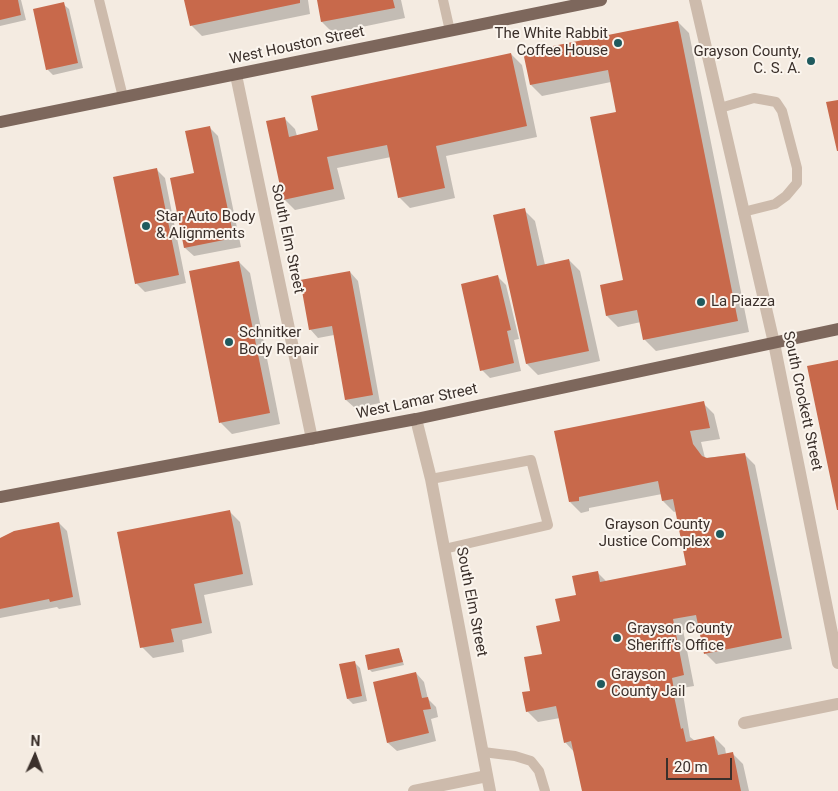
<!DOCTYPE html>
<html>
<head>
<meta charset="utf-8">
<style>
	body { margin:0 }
	#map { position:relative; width:838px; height:791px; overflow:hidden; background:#f4ebe1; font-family:Roboto,sans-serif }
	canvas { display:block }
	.north { position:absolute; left:10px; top:731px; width:50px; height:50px; -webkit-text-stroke:4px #fbf5ee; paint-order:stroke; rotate:2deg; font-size:14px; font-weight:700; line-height:20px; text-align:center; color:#3b302b }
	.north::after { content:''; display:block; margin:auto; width:18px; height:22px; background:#3b302b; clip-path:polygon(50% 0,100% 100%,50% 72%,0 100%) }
	.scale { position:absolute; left:666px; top:758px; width:66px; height:22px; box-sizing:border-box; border:2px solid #3b302b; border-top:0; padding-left:6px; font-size:15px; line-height:18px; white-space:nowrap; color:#3b302b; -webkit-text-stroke:4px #fbf5ee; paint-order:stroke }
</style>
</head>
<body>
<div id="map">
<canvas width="838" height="791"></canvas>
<div class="north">N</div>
<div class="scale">20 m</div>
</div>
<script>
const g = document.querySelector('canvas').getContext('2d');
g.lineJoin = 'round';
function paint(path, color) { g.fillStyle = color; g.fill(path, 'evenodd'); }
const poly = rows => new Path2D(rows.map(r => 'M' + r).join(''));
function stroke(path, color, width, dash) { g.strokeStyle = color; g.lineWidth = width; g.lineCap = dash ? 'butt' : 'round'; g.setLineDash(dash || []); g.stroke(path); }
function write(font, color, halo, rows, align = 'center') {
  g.font = font + ' Roboto,sans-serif'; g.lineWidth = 4; g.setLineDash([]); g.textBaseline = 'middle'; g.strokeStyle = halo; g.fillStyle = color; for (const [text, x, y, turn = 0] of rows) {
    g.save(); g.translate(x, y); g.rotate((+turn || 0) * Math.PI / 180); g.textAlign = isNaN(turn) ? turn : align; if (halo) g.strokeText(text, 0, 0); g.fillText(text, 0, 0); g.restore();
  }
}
paint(poly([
	[0,0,21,0,26,20,0,26],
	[186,0,308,0,310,14,202,36,191,25],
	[318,0,401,0,405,18,333,33,322,22],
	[63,4,69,9,83,68,53,75,47,69],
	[678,22,689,33,749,332,656,351,645,340,641,322,618,327,607,316,601,286,625,281,618,113,611,82,542,96,531,85,525,53],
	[511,54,522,65,537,137,446,156,455,198,410,208,399,197,391,157,337,168,345,199,295,210,284,199,284,118,295,129,297,136,320,131],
	[210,128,218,136,241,247,194,256,185,248,171,179,195,174],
	[156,169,165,178,186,283,145,292,136,283],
	[524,210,535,221,545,265,569,260,580,271,600,361,538,375,527,364],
	[239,262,250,273,280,424,232,434,221,423],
	[350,272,358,281,380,403,355,408,346,400,334,335,318,338,310,329],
	[498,277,506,285,519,339,514,340,521,371,490,378,482,370],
	[703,403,714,414,720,439,701,442,705,458,744,454,755,465,792,649,716,664,705,653,700,627,683,630,694,686,682,688,690,737,695,741,714,737,725,748,726,754,732,753,743,764,749,791,583,791,575,753,565,742,560,718,538,722,527,711,543,655,577,596,597,572,607,582,688,566,677,511,674,512,663,501,662,494,589,508,589,511,581,513,570,502],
	[229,511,240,522,253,585,204,595,212,633,182,640,184,652,153,658,142,647],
	[59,523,67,531,81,605,59,609,57,607,0,618,0,540],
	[399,649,404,665,372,672,369,669],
	[354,662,360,668,367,701,353,704,348,699],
	[416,673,424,682,428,699,436,707,438,717,431,719,436,741,397,751,388,743]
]), '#0003');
paint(poly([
	[0,0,18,0,21,15,0,20],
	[184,0,300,0,300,3,190,26],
	[317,0,393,0,395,8,321,22],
	[64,2,78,63,46,70,33,9],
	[678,21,738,321,643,340,637,310,606,316,600,285,623,280,590,117,616,112,608,70,530,85,523,52],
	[511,53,527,126,436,146,445,188,398,198,387,145,327,157,334,189,283,200,266,121,285,117,289,137,318,130,311,96],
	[838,100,838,151,837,151,826,102],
	[210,126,234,238,184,248,170,178,194,173,185,131],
	[157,168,179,275,135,284,113,177],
	[525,208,537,266,569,259,589,351,526,364,493,215],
	[239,261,270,413,219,423,189,271],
	[350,271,373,395,345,400,332,326,309,330,300,280],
	[498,275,511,330,507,331,514,363,480,371,461,284],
	[838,360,838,510,837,510,807,366],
	[704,401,710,428,690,431,693,444,702,456,707,458,745,453,782,638,704,654,696,615,673,619,684,675,672,678,674,690,673,691,681,729,683,728,686,742,714,736,718,755,733,752,741,791,582,791,571,741,564,743,556,706,526,712,522,692,530,691,524,657,542,654,536,626,560,621,555,599,576,595,572,576,598,571,600,582,686,565,673,499,662,501,658,481,579,497,579,501,569,502,554,431],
	[230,510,243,574,194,584,202,623,171,629,174,642,140,648,117,532],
	[59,522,73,597,50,602,49,599,0,609,0,538,14,531],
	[399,648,403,662,368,670,365,655],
	[355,661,362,696,347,699,339,664],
	[416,672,422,698,428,697,431,709,423,710,429,733,387,743,373,682]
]), '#c8694b');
stroke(poly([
	[99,0,123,97],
	[443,0,450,31],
	[720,108,754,98,776,102,782,111,797,168,797,183,786,196,775,204,743,212],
	[431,479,531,460,548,525,444,549],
	[483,752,515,756,531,761,539,771,545,791]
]), '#cdbbac', 10);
stroke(poly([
	[695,0,774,343,838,663],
	[236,75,312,439],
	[416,419,431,479,490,791],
	[744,723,838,704],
	[414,791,487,776]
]), '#cdbbac', 12);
stroke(poly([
	[0,122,601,0],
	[0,497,416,419,838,329]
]), '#7d675c', 12);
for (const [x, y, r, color] of [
	[618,43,5,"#1f5a5e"],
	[811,61,5,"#1f5a5e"],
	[146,226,5,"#1f5a5e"],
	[701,302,5,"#1f5a5e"],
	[229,342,5,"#1f5a5e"],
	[720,534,5,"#1f5a5e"],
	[617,638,5,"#1f5a5e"],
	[601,684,5,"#1f5a5e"]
]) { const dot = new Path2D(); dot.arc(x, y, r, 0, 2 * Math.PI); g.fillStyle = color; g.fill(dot); stroke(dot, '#fbf5ee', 2); }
write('15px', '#3b302b', '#fbf5ee', [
	["The White Rabbit",608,34,"right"],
	["Coffee House",608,51,"right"],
	["Grayson County,",801,52,"right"],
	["C. S. A.",801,69,"right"],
	["Star Auto Body",156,217],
	["& Alignments",156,234],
	["La Piazza",711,302],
	["Schnitker",239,333],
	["Body Repair",239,350],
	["Grayson County",710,525,"right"],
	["Justice Complex",710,542,"right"],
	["Grayson County",627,629],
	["Sheriff’s Office",627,646],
	["Grayson",611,675],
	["County Jail",611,692]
], 'left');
write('15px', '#3b302b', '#fbf5ee', [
	["West Houston Street",297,46,-12],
	["South Elm Street",287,239,78],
	["South Crockett Street",802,401,78],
	["West Lamar Street",417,402,-12],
	["South Elm Street",471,602,79]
]);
</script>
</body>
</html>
